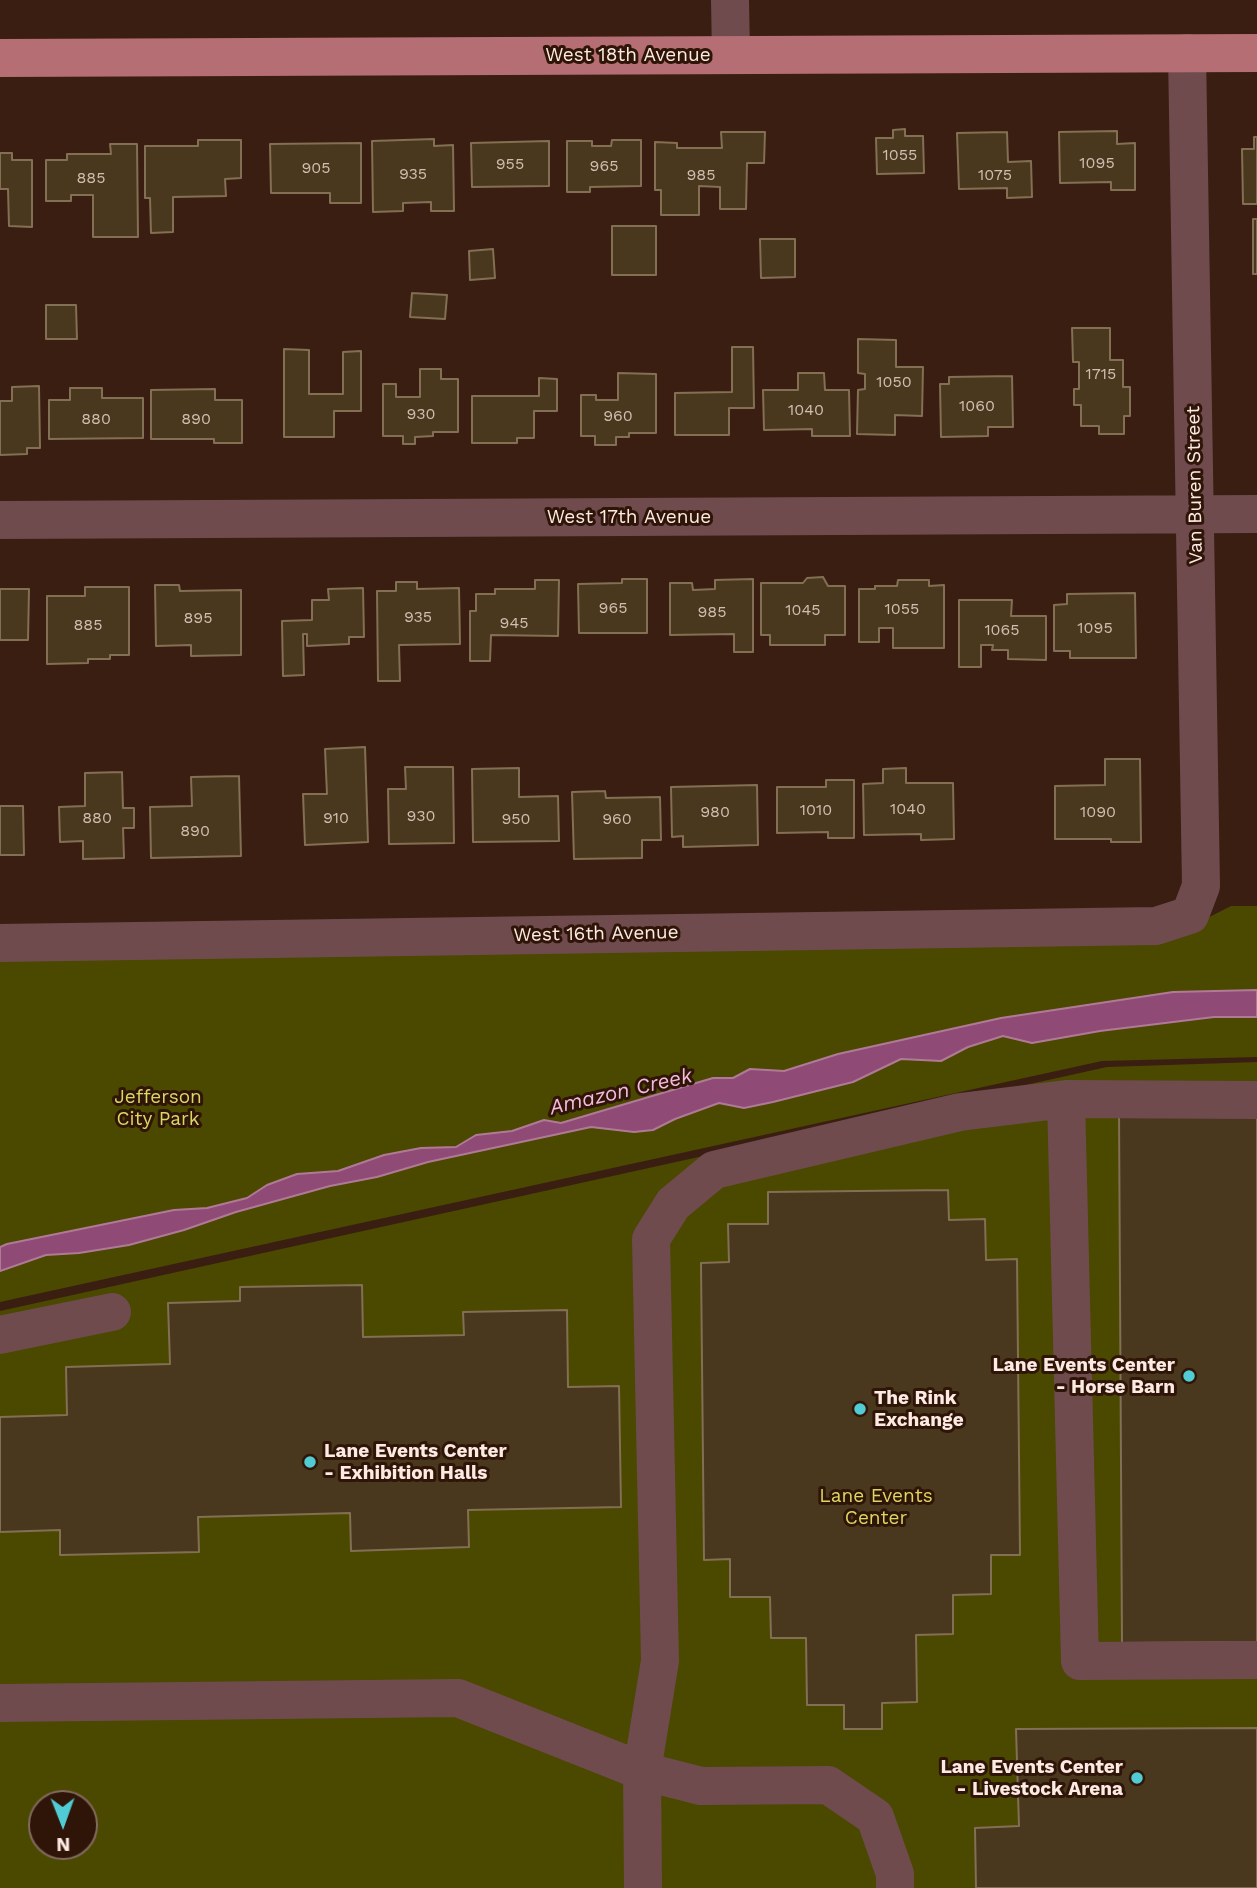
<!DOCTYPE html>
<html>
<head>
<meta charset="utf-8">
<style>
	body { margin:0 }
	#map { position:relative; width:1257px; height:1888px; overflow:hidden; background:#3a1e12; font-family:"Work Sans",sans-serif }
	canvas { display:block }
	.north { position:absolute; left:28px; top:1790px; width:70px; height:70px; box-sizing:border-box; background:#2f1508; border:2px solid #816a5f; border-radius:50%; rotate:179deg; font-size:19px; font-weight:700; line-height:28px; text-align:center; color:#fdeae2 }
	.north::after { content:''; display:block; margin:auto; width:24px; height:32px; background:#51ccd4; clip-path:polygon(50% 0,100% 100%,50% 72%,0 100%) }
</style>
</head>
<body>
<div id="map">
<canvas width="1257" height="1888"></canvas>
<div class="north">N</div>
</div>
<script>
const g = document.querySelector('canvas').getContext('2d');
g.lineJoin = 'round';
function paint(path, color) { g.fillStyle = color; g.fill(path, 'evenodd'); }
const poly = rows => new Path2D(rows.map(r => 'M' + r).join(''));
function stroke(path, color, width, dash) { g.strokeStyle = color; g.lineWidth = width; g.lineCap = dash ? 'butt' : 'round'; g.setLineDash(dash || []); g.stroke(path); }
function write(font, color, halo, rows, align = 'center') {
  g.font = font + ' "Work Sans",sans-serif'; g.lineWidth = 6; g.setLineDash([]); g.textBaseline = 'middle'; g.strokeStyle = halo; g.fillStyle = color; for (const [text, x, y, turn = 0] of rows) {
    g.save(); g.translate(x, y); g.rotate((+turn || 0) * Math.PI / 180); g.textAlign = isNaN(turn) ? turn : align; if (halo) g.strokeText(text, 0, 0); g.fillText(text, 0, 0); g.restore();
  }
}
paint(poly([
	[1231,906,1257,906,1257,1057,1102,1061,0,1302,0,953,1170,937],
	[1257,1062,1257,1888,0,1888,0,1311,1107,1067],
	[42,1804,84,1804,84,1846,42,1846]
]), '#4b4800');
const water = poly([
	[1257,990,1257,1017,1214,1017,1100,1031,1032,1043,1003,1036,968,1047,941,1061,901,1059,853,1082,773,1102,744,1108,719,1103,675,1119,653,1130,634,1132,591,1127,428,1162,377,1177,330,1186,236,1212,184,1230,129,1245,79,1253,46,1255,0,1271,0,1247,7,1244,174,1210,207,1208,247,1198,267,1185,297,1174,338,1171,384,1155,421,1148,456,1147,476,1135,512,1131,544,1120,561,1123,713,1078,733,1078,750,1069,784,1071,838,1054,1001,1018,1173,992,1257,990]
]);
paint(water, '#8f4a76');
stroke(water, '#b07a96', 2);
const building = poly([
	[905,129,905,136,923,136,924,173,877,174,876,138,893,138,893,130,905,129],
	[1117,131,1117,144,1135,143,1135,190,1111,190,1111,182,1060,183,1059,132,1117,131],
	[721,132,765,132,764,163,747,163,746,209,720,209,720,187,699,186,699,215,661,215,661,190,655,190,655,142,677,143,677,148,722,148,721,132],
	[1007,132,1008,162,1031,161,1032,197,1007,198,1007,188,959,189,957,133,1007,132],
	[1254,137,1257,137,1257,204,1243,204,1242,149,1254,149,1254,137],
	[434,139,434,146,453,145,454,211,431,211,431,202,403,203,403,211,373,212,372,141,434,139],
	[198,140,241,140,241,178,225,179,226,196,173,197,173,232,151,233,150,198,145,198,145,146,198,146,198,140],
	[612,140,641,140,641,186,590,187,590,192,567,192,567,141,592,141,592,146,611,146,612,140],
	[549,141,549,186,472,187,471,143,549,141],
	[361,143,361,203,330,203,330,193,271,193,270,144,361,143],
	[110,144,137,144,138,237,93,237,93,195,71,195,71,201,46,201,46,160,67,160,67,154,111,154,110,144],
	[0,153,12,153,12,160,32,160,32,227,9,226,8,189,0,189,0,153],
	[1253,219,1257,219,1257,274,1253,274,1253,219],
	[612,226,656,226,656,275,612,275,612,226],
	[760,239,795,239,795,277,761,278,760,239],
	[493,249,495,278,470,280,469,251,493,249],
	[412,293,447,295,445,319,410,317,412,293],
	[46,305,76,305,77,339,46,339,46,305],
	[1072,328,1110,328,1110,360,1123,360,1123,387,1130,387,1130,416,1124,416,1124,434,1099,434,1099,426,1081,426,1081,405,1074,405,1074,389,1079,389,1079,362,1073,362,1072,328],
	[858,339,896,340,896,367,923,367,922,416,895,415,895,435,857,434,858,390,865,389,865,374,858,373,858,339],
	[732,347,753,347,754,408,729,408,729,435,675,435,675,393,732,392,732,347],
	[284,349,309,350,309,394,343,394,343,352,361,351,361,411,334,411,334,437,284,437,284,349],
	[420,369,441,369,441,379,458,379,458,432,433,432,433,436,415,437,415,444,403,444,403,436,383,436,383,384,396,384,396,397,420,397,420,369],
	[618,373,656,374,656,433,629,433,629,437,616,437,616,445,595,445,595,436,581,436,581,395,596,395,596,400,618,400,618,373],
	[798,373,824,373,825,390,849,390,850,436,812,436,812,429,764,430,763,390,798,390,798,373],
	[1012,376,1013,427,988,427,988,436,941,437,940,384,949,384,949,377,1012,376],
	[539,378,557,379,557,411,534,411,534,438,517,438,517,443,472,443,472,396,539,396,539,378],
	[39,386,40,448,27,448,27,454,0,455,0,401,12,401,12,387,39,386],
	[70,388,102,388,102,398,143,398,143,438,49,439,49,400,70,400,70,388],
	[215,389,215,400,242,400,242,443,214,443,214,439,151,439,151,390,215,389],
	[823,577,828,586,845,586,845,635,825,635,825,645,770,645,770,635,761,635,761,583,803,583,807,578,823,577],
	[622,579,647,579,647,633,579,633,578,584,622,583,622,579],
	[753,579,753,652,734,652,734,634,670,635,670,583,692,583,693,590,715,589,715,580,753,579],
	[535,580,559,580,558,636,491,635,490,661,470,661,470,611,476,611,476,594,495,594,495,589,535,589,535,580],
	[898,580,929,580,929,586,944,585,944,648,893,648,893,628,879,628,879,642,859,642,859,589,875,589,875,586,897,586,898,580],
	[396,582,417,582,417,589,459,588,460,644,399,645,400,681,378,681,377,591,396,591,396,582],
	[155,585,179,585,180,591,241,590,241,655,191,656,191,645,156,646,155,585],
	[85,587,129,587,129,655,110,655,110,659,88,659,88,663,47,664,47,596,85,596,85,587],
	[363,588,364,637,349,637,349,644,307,646,307,634,303,634,304,675,283,676,282,621,312,620,312,600,329,600,328,589,363,588],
	[0,589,29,589,28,640,0,640,0,589],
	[1135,593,1136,658,1070,658,1070,651,1054,651,1054,605,1067,604,1067,594,1135,593],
	[959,600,1012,600,1011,616,1046,616,1046,660,1008,659,1008,650,992,650,993,645,981,645,981,667,959,667,959,600],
	[365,747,368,842,305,845,303,794,327,794,325,749,365,747],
	[1105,759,1140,759,1141,842,1111,842,1111,839,1055,839,1055,786,1105,785,1105,759],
	[405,767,453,767,454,843,389,844,388,789,406,789,405,767],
	[519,768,519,797,558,796,559,841,473,842,472,769,519,768],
	[906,768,906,783,953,783,954,839,921,840,921,834,864,835,863,784,883,783,883,769,906,768],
	[122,772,123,808,134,808,134,828,123,828,124,858,83,859,83,841,60,842,59,807,85,806,85,773,122,772],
	[239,776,241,856,151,858,150,807,192,806,191,777,239,776],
	[826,780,854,780,854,838,828,838,828,832,777,833,777,787,826,787,826,780],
	[757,785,758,845,683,847,683,836,672,837,671,787,757,785],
	[605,791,606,798,660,797,661,840,642,840,642,858,574,859,572,792,605,791],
	[0,806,23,806,24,855,0,855,0,806],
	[1257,1110,1257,1642,1122,1643,1119,1111,1257,1110],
	[948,1190,949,1220,985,1219,986,1260,1017,1259,1020,1555,991,1555,991,1594,953,1595,953,1634,916,1635,917,1702,882,1703,882,1729,844,1729,844,1705,807,1705,806,1638,771,1638,770,1597,730,1597,730,1559,704,1560,701,1263,729,1262,728,1224,768,1224,768,1192,948,1190],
	[362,1285,363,1337,464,1335,463,1312,567,1310,568,1387,619,1386,621,1507,468,1510,469,1547,351,1551,350,1513,198,1517,199,1552,60,1555,60,1530,0,1532,0,1417,67,1415,66,1367,170,1364,168,1303,240,1301,240,1287,362,1285],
	[1257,1728,1257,1888,976,1888,975,1828,1019,1826,1016,1729,1257,1728]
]);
paint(building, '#49381d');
stroke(building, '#836f53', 2);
stroke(poly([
	[730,0,731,55],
	[0,520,1257,514],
	[0,943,1156,926,1190,915,1201,886,1187,53],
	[1066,1099,1080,1661,1257,1660],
	[0,1335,112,1312],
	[0,1703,458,1698,642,1771,701,1786,828,1785,875,1817,895,1874,895,1888],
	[643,1888,642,1771,660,1661,651,1239,673,1204,714,1170,960,1112,1066,1099,1257,1100]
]), '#6f4b4e', 38);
stroke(poly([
	[0,58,1257,53]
]), '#b66e75', 38);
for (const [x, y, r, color] of [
	[1189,1376,7,"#51ccd4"],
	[860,1409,7,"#51ccd4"],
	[310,1462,7,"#51ccd4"],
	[1137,1778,7,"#51ccd4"]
]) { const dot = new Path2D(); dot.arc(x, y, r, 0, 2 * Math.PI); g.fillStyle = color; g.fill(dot); stroke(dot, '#2f1508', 2.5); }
write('16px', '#d0beb1', null, [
	["1055",900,155],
	["1095",1097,163],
	["955",510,164],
	["965",604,166],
	["905",316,168],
	["935",413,174],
	["985",701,175],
	["1075",995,175],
	["885",91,178],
	["1715",1101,374],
	["1050",894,382],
	["1060",977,406],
	["1040",806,410],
	["930",421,414],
	["960",618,416],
	["880",96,419],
	["890",196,419],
	["965",613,608],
	["1055",902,609],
	["1045",803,610],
	["985",712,612],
	["935",418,617],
	["895",198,618],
	["945",514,623],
	["885",88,625],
	["1095",1095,628],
	["1065",1002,630],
	["1040",908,809],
	["1010",816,810],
	["980",715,812],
	["1090",1098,812],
	["930",421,816],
	["880",97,818],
	["910",336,818],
	["950",516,819],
	["960",617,819],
	["890",195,831]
]);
write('19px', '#fdeae2', '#2f1508', [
	["West 18th Avenue",628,55],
	["Van Buren Street",1195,485,-91],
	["West 17th Avenue",629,517],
	["West 16th Avenue",596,934,-1]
]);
write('19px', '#dbd763', '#2f1508', [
	["Jefferson",158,1097],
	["City Park",158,1119],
	["Lane Events",876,1496],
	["Center",876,1518]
]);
write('bold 19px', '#fdeae2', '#2f1508', [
	["Lane Events Center",1175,1365],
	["- Horse Barn",1175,1387],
	["The Rink",874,1398,"left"],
	["Exchange",874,1420,"left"],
	["Lane Events Center",324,1451,"left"],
	["- Exhibition Halls",324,1473,"left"],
	["Lane Events Center",1123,1767],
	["- Livestock Arena",1123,1789]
], 'right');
write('italic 21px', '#f6badd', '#2f1508', [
	["Amazon Creek",621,1092,-13]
]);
</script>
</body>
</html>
